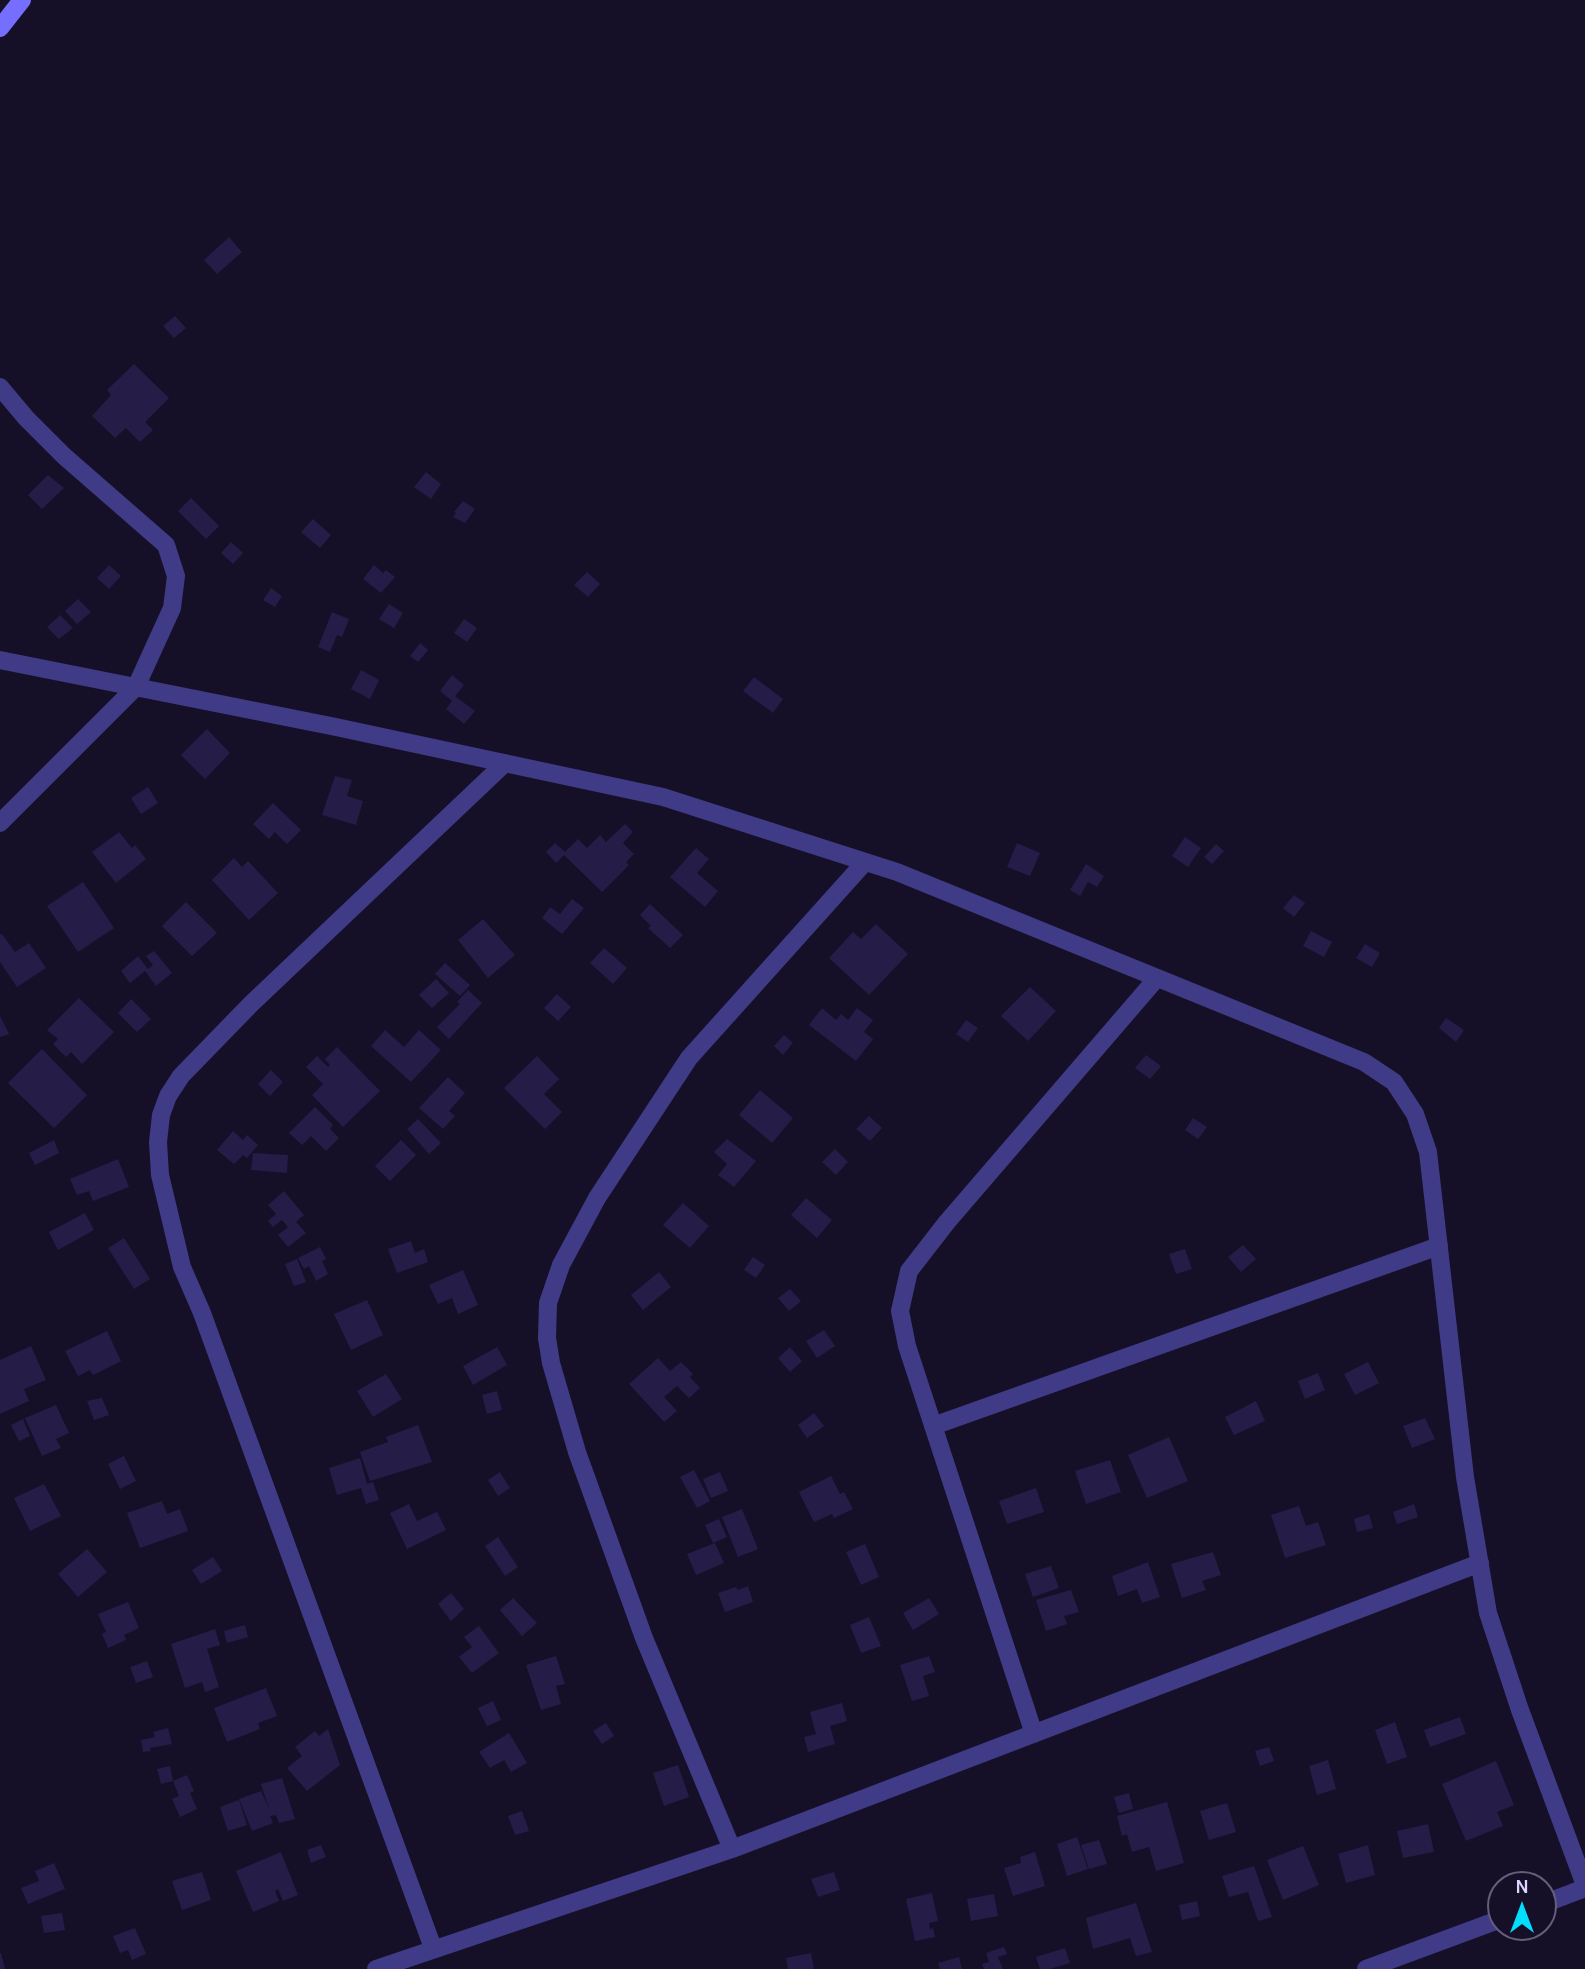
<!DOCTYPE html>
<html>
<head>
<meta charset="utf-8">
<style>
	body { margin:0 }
	#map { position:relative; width:1585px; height:1969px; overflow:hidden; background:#151027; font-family:Karla,sans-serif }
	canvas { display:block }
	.north { position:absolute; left:1487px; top:1871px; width:70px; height:70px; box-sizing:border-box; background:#151027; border:2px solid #655f7d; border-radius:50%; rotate:0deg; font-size:19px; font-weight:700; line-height:28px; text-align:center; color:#dcd6ff }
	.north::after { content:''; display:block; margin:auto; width:24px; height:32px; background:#04dcfd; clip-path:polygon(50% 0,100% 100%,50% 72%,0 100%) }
</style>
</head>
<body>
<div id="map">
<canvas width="1585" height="1969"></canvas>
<div class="north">N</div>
</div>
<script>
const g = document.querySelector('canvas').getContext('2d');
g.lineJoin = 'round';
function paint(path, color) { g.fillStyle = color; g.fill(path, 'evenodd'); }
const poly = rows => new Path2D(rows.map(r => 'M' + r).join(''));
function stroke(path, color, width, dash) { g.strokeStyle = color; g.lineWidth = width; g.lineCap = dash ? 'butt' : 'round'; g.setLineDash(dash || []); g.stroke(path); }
paint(poly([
	[229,237,242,252,217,274,204,260],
	[175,316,186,328,174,338,163,326],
	[134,364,169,398,145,422,153,430,140,442,126,428,115,438,92,416,111,395,107,390],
	[426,472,441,484,431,499,414,487],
	[48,475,64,488,42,509,28,495],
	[191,498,219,526,206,539,178,511],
	[463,501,475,509,465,523,453,517,456,513,454,512],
	[313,519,331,535,320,548,301,532],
	[231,542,243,553,233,564,221,553],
	[109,565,121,576,109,589,97,578],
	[374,565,383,573,386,570,395,577,381,593,363,579],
	[587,572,600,584,588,597,574,585],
	[271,588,282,596,275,607,263,600],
	[78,599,91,612,77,624,65,611],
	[389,604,403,613,394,628,379,619],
	[332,612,349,619,342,637,337,635,330,652,318,647],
	[60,615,73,628,59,639,47,627],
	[464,619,477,628,467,642,454,633],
	[420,643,428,650,418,662,410,656],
	[361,670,379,680,370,699,351,689],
	[452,675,464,685,455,696,475,711,464,724,446,709,452,701,440,691],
	[754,677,783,699,773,713,743,691],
	[207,729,230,753,205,779,181,755],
	[335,776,352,780,347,796,363,801,356,825,322,815],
	[148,787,158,803,141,814,131,798],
	[273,803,301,830,287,844,275,832,269,839,253,824],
	[625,824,633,832,623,843,634,854,626,862,629,865,602,892,564,855,556,863,546,852,555,843,565,852,578,839,587,848,600,835,606,842],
	[119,832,132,848,135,845,146,859,116,883,92,852],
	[1185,837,1201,848,1188,867,1172,856],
	[1017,843,1040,853,1030,876,1007,867],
	[1216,844,1224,851,1212,864,1204,857],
	[696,848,709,859,697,873,718,891,705,907,670,877],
	[234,858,242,867,248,861,278,893,249,920,212,880],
	[1086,864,1104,876,1097,887,1088,882,1080,896,1070,890],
	[83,882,114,928,78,952,47,906],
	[1294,895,1305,903,1294,917,1283,908],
	[572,899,584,908,562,934,542,918,550,907,560,914],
	[186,902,217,933,192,956,162,926],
	[650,904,683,935,670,948,648,928,651,926,640,915],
	[483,919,515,955,488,978,458,940],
	[876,924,908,954,869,995,829,958,853,932,861,939],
	[1311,931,1332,942,1324,957,1303,946],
	[2,934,15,952,29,943,46,968,17,987,0,962,0,935],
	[1365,944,1380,953,1372,967,1356,958],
	[604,948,627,968,613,984,590,963],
	[154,951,172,973,156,986,145,971,130,983,121,971,138,956,148,969,153,965,146,956],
	[445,963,470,985,460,996,435,974],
	[436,979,449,993,432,1008,419,995],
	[1030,987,1056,1011,1028,1041,1001,1016],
	[468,990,482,1003,449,1039,437,1027,460,1004,457,1002],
	[557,994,571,1007,558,1021,544,1008],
	[79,998,114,1032,82,1064,71,1052,66,1057,53,1044,58,1039,47,1030],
	[131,999,151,1019,137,1032,118,1013],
	[822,1008,836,1020,841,1014,848,1020,857,1008,873,1020,864,1032,873,1039,856,1061,809,1025],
	[0,1016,9,1034,0,1037],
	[1446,1018,1464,1030,1456,1042,1439,1028],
	[966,1020,978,1028,968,1042,956,1034],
	[385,1030,404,1047,419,1030,441,1050,411,1082,371,1046],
	[784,1035,793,1043,783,1055,774,1046],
	[337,1047,380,1091,343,1127,312,1095,323,1084,306,1067,317,1056,328,1067,330,1065,325,1059],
	[42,1049,87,1095,54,1128,8,1083],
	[1146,1055,1161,1066,1150,1079,1135,1068],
	[537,1056,559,1079,544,1094,562,1112,545,1129,504,1088],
	[271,1070,283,1082,270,1096,258,1084],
	[448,1077,465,1093,449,1111,455,1116,443,1129,419,1108],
	[760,1090,793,1118,772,1143,739,1115],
	[315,1107,333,1125,330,1129,339,1138,326,1151,311,1136,302,1145,289,1133],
	[869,1116,882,1128,870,1141,856,1129],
	[1193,1118,1207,1127,1198,1139,1185,1130],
	[418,1119,441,1143,429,1154,407,1129],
	[233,1131,243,1140,247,1135,258,1145,247,1158,243,1155,234,1164,217,1150],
	[727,1139,756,1161,734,1187,718,1175,727,1164,714,1152],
	[54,1140,59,1153,35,1165,29,1153],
	[401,1140,416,1155,390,1181,375,1166],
	[835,1149,848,1162,836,1175,822,1162],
	[253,1153,288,1155,287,1173,251,1170],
	[118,1159,129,1187,93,1201,89,1191,77,1195,70,1179],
	[284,1191,304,1215,296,1222,306,1233,288,1247,278,1235,288,1227,282,1220,273,1227,268,1221,276,1214,268,1205],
	[806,1198,832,1220,817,1238,791,1215],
	[683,1203,709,1226,690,1248,663,1225],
	[85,1213,94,1230,58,1250,49,1232],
	[124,1238,150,1279,134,1289,108,1248],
	[411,1241,415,1253,424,1249,428,1262,397,1273,388,1249],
	[1243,1245,1256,1259,1241,1272,1228,1257],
	[320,1247,326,1259,322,1261,328,1274,316,1281,309,1266,304,1269,298,1258],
	[1185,1249,1192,1269,1176,1274,1169,1254],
	[753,1257,765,1265,756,1278,744,1270],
	[297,1259,306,1282,294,1286,285,1264],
	[463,1270,478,1305,458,1314,452,1298,438,1304,429,1285],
	[659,1272,671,1287,643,1310,631,1295],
	[790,1289,801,1301,789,1311,778,1298],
	[367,1300,383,1335,351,1350,334,1314],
	[824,1330,835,1346,817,1358,806,1341],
	[107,1331,121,1361,93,1375,90,1370,78,1376,65,1351],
	[31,1346,46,1380,24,1389,29,1401,0,1414,0,1360],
	[497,1347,507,1365,473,1385,463,1366],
	[790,1347,802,1361,790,1372,778,1358],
	[658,1358,670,1371,681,1362,693,1374,690,1377,700,1388,689,1398,677,1386,664,1397,677,1411,664,1422,629,1384],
	[1368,1362,1379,1383,1355,1395,1344,1374],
	[1318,1373,1325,1390,1305,1399,1298,1381],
	[386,1374,402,1399,373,1417,357,1391],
	[497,1391,502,1410,487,1414,482,1395],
	[102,1398,109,1415,94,1420,87,1401],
	[1256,1401,1265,1421,1234,1435,1225,1417],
	[56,1405,69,1433,56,1439,61,1448,42,1456,25,1418],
	[814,1413,824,1426,807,1438,798,1425],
	[1425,1418,1435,1439,1412,1448,1403,1426],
	[23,1419,30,1436,19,1441,11,1425],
	[418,1425,432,1462,370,1481,360,1452,388,1442,386,1437],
	[1169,1437,1188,1481,1147,1498,1128,1455],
	[124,1456,136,1481,120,1489,108,1464],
	[360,1458,367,1484,373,1482,379,1500,366,1504,361,1488,337,1495,329,1468],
	[1110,1460,1121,1492,1086,1504,1075,1471],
	[694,1470,710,1501,697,1508,680,1477],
	[500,1472,510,1488,498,1496,488,1480],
	[720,1472,728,1491,711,1498,703,1479],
	[831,1476,840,1494,844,1492,853,1509,834,1518,832,1514,814,1522,799,1492],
	[44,1484,61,1516,30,1531,14,1498],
	[1036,1488,1044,1512,1007,1524,999,1501],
	[162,1501,167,1514,180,1509,188,1531,140,1548,127,1513],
	[409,1504,417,1521,437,1512,446,1530,407,1549,390,1513],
	[1414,1504,1418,1517,1397,1524,1393,1512],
	[1299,1506,1306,1526,1318,1522,1326,1545,1285,1558,1271,1515],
	[742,1509,758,1549,738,1557,722,1517],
	[1369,1514,1373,1528,1357,1532,1354,1519],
	[719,1519,727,1537,713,1543,705,1525],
	[498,1537,518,1567,505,1576,485,1546],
	[715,1543,724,1563,696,1575,687,1554],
	[865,1544,879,1577,861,1585,846,1552],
	[87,1549,107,1572,78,1597,58,1574],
	[1213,1552,1221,1575,1202,1581,1206,1590,1182,1598,1171,1564],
	[213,1557,222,1571,201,1584,192,1570],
	[1148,1562,1160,1597,1142,1603,1137,1589,1118,1596,1112,1576],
	[1051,1566,1059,1588,1033,1597,1025,1574],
	[748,1586,753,1602,725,1612,718,1593,736,1587,738,1590],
	[1071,1590,1079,1612,1064,1616,1067,1624,1046,1631,1036,1600],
	[451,1593,464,1609,451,1621,438,1604],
	[513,1598,537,1623,522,1636,500,1610],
	[929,1598,939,1614,913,1630,903,1613],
	[128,1602,139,1628,124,1635,126,1640,108,1648,102,1634,106,1632,98,1614],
	[869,1617,881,1646,861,1653,850,1625],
	[245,1625,248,1637,227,1643,224,1631],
	[479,1626,499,1653,472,1673,459,1657,472,1647,464,1637],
	[215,1629,220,1645,207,1649,219,1687,205,1692,202,1682,185,1688,171,1644],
	[556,1656,565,1684,556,1686,561,1704,541,1710,526,1665],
	[929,1656,935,1672,923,1676,929,1696,912,1701,900,1665],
	[147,1661,153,1677,136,1683,130,1667],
	[266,1688,277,1716,258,1723,260,1729,227,1742,214,1708],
	[493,1701,501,1720,487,1726,478,1708],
	[842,1703,847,1721,830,1726,835,1744,808,1752,804,1737,816,1734,810,1712],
	[1460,1717,1466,1734,1430,1747,1424,1730],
	[1395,1722,1407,1757,1387,1764,1375,1730],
	[606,1723,614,1736,602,1744,593,1731],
	[168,1728,172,1744,150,1748,151,1751,143,1752,141,1740,155,1737,153,1732],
	[328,1729,340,1765,307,1791,287,1768,302,1756,295,1747,315,1731,319,1736],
	[509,1733,527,1763,511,1772,504,1760,490,1768,479,1752],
	[1269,1747,1274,1761,1260,1766,1255,1751],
	[1328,1760,1336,1789,1317,1795,1309,1766],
	[1496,1761,1514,1805,1497,1812,1503,1826,1466,1841,1442,1784],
	[678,1765,689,1797,664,1806,653,1773],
	[170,1766,173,1781,161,1784,157,1769],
	[187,1775,194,1791,190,1793,197,1809,180,1817,172,1799,179,1796,173,1781],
	[282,1778,295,1819,279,1823,276,1815,270,1816,273,1823,252,1831,239,1799,261,1791,269,1809,261,1784],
	[1129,1793,1133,1809,1119,1813,1114,1797],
	[239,1800,247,1825,228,1831,220,1807],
	[1167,1802,1184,1863,1156,1871,1149,1847,1132,1852,1127,1834,1122,1836,1117,1816],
	[1227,1803,1236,1832,1209,1840,1200,1811],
	[522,1811,529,1831,515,1835,508,1816],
	[1428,1824,1434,1852,1403,1858,1397,1831],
	[1077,1837,1088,1869,1067,1876,1057,1844],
	[1099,1840,1107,1864,1089,1869,1081,1845],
	[321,1845,326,1857,311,1863,307,1850],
	[1368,1845,1375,1875,1346,1883,1338,1854],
	[1303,1846,1319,1885,1283,1900,1267,1860],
	[281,1852,298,1895,283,1901,278,1889,275,1891,279,1901,253,1912,236,1871],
	[1035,1852,1045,1886,1013,1896,1004,1868,1021,1863,1020,1857],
	[54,1863,65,1889,28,1904,21,1888,39,1881,35,1871],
	[1254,1866,1272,1917,1258,1921,1248,1892,1229,1897,1222,1876],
	[202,1872,211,1900,182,1910,172,1881],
	[834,1872,840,1890,818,1897,811,1879],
	[932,1893,938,1921,929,1923,930,1929,933,1928,935,1937,915,1941,906,1899],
	[994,1894,998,1916,971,1921,967,1899],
	[1197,1901,1200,1916,1182,1920,1179,1905],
	[1136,1903,1152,1952,1136,1956,1130,1938,1093,1949,1086,1918],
	[62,1913,65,1930,44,1933,41,1916],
	[135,1928,146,1954,132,1960,128,1950,120,1953,113,1936],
	[1004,1947,1007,1954,998,1957,1003,1969,984,1969,982,1964,989,1962,986,1953],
	[1065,1948,1070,1963,1050,1969,1040,1969,1036,1957],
	[0,1953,1,1953,5,1969,0,1969],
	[811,1953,814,1969,788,1969,786,1958],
	[959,1957,962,1969,940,1969,938,1963]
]), '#261c48');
stroke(poly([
	[0,387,26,418,64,456,166,545,176,576,172,608,136,687,0,823],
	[0,660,336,727,663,797,897,872,1364,1062,1394,1082,1415,1114,1428,1152,1465,1477,1488,1613,1520,1710,1585,1885],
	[933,1426,1439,1246],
	[1034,1734,907,1346,900,1311,909,1271,947,1222,1157,978],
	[732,1849,644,1638,577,1452,551,1363,547,1338,548,1303,561,1265,597,1198,689,1058,865,862],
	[1543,1904,1585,1888],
	[433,1948,202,1313,182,1267,160,1175,158,1142,161,1115,168,1096,181,1076,251,1004,505,763],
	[376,1969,732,1849,1480,1563],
	[1366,1969,1501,1919]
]), '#403b86', 18);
stroke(poly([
	[0,28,22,0]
]), '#766efe', 18);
</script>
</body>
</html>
